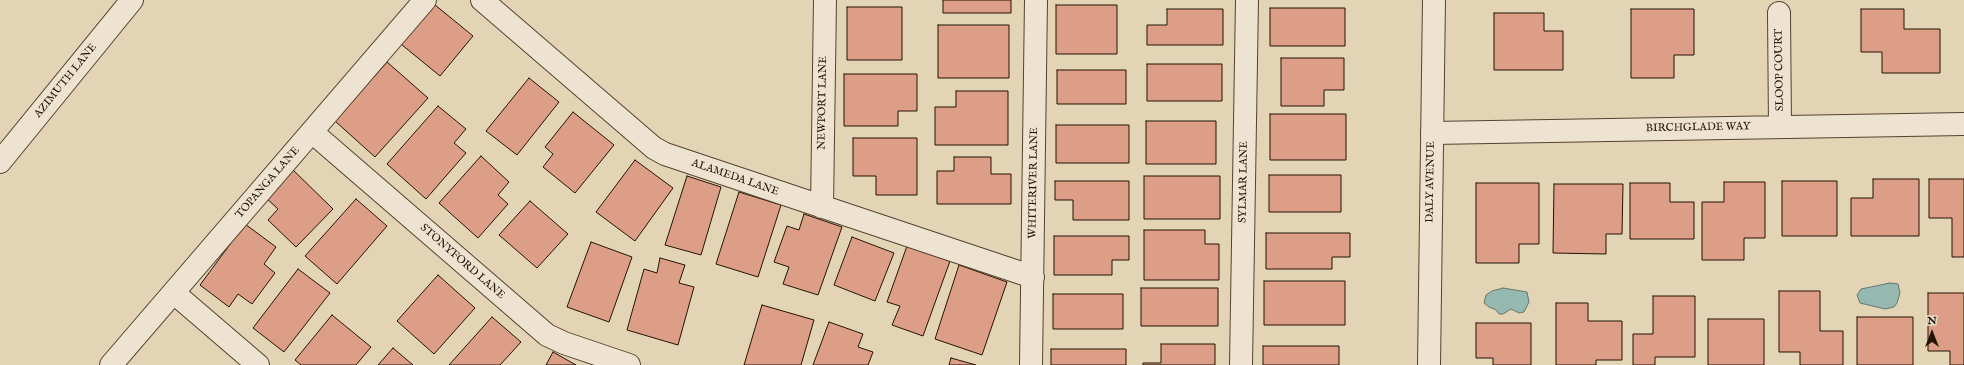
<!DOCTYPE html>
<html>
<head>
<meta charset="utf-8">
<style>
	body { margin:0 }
	#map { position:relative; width:1964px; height:365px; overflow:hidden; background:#e3d4b6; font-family:"IM FELL English",serif }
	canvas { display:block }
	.north { position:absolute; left:1912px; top:313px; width:40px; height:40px; -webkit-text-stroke:3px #ede3d0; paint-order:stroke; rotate:0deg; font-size:11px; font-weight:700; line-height:16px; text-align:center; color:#251303 }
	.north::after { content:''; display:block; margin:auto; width:14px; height:18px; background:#251303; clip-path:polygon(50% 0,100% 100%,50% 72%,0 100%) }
</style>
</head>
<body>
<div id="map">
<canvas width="1964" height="365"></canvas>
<div class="north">N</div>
</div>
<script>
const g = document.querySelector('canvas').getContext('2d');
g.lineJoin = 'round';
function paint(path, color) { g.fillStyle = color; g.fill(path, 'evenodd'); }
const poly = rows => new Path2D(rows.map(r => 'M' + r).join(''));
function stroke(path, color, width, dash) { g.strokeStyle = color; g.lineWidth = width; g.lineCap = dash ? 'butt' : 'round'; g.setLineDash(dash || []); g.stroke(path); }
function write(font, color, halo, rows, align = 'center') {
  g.font = font + ' "IM FELL English",serif'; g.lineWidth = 3; g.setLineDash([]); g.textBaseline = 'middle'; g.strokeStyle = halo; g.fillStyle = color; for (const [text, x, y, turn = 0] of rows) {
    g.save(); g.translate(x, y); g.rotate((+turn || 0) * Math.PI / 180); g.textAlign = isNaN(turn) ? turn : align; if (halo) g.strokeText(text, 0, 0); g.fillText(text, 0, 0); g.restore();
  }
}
const water = poly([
	[1890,283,1898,284,1900,293,1897,303,1894,307,1885,309,1860,303,1857,295,1861,289,1890,283],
	[1503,288,1527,292,1529,302,1524,312,1519,313,1511,309,1503,314,1499,314,1496,310,1489,307,1484,303,1486,295,1492,291,1503,288]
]);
paint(water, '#95b8b1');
stroke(water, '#68766b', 1);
const building = poly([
	[429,0,473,36,440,76,396,40,429,0],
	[943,0,1011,0,1011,13,943,13,943,0],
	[1056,5,1117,5,1117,54,1056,54,1056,5],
	[847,7,902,7,902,60,847,60,847,7],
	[1270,8,1345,8,1345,46,1270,46,1270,8],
	[1167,9,1223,9,1223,45,1147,45,1147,25,1167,25,1167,9],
	[1631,9,1694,9,1694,55,1674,55,1674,78,1631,78,1631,9],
	[1861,9,1904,9,1904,29,1940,29,1940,73,1882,73,1882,52,1861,52,1861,9],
	[1494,13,1544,13,1544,31,1563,31,1563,70,1494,70,1494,13],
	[938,25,1009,25,1009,78,938,78,938,25],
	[1281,58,1344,58,1344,90,1324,90,1324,106,1281,106,1281,58],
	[387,62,428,98,375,157,335,121,387,62],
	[1147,64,1222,64,1222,101,1147,101,1147,64],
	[1057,70,1126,70,1126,104,1057,104,1057,70],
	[844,74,917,74,917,111,898,111,898,126,844,126,844,74],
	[529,78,559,102,517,155,486,131,529,78],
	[956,91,1008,91,1008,145,935,145,935,107,956,107,956,91],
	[438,106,466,129,454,143,466,153,426,199,387,164,438,106],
	[573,112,614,145,575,193,543,167,553,154,545,147,573,112],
	[1270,114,1346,114,1346,160,1270,160,1270,114],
	[1146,121,1216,121,1216,164,1146,164,1146,121],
	[1056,125,1129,125,1129,163,1056,163,1056,125],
	[853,138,917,138,917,195,876,195,876,176,853,176,853,138],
	[481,156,509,182,498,195,508,204,478,238,439,203,481,156],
	[954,157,991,157,991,174,1011,174,1011,204,937,204,937,171,954,171,954,157],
	[635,160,673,188,635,241,596,212,635,160],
	[291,168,333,209,296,247,268,220,278,209,264,196,291,168],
	[1269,175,1341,175,1341,212,1269,212,1269,175],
	[687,176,721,187,701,255,665,245,687,176],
	[1144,176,1220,176,1220,219,1144,219,1144,176],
	[1873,179,1919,179,1919,236,1851,236,1851,198,1873,198,1873,179],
	[1929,179,1964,179,1964,257,1952,257,1952,218,1929,218,1929,179],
	[1055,181,1129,181,1129,220,1073,220,1073,200,1055,200,1055,181],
	[1782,181,1837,181,1837,236,1782,236,1782,181],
	[1724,182,1765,182,1765,238,1744,238,1744,260,1702,260,1702,202,1724,202,1724,182],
	[1476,183,1539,183,1539,244,1519,244,1519,263,1476,263,1476,183],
	[1630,183,1670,183,1670,202,1694,202,1694,239,1630,239,1630,183],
	[1554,184,1623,184,1622,234,1606,234,1606,254,1553,253,1554,184],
	[739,192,781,205,758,277,716,264,739,192],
	[356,199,387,226,337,284,305,256,356,199],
	[530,201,568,234,537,268,499,235,530,201],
	[804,214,842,227,818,295,783,284,789,267,774,262,787,226,799,230,804,214],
	[245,224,276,247,264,264,275,273,252,304,238,294,229,307,200,285,245,224],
	[1144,230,1205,230,1205,244,1219,244,1219,280,1144,280,1144,230],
	[1266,233,1350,233,1350,257,1332,257,1332,269,1266,269,1266,233],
	[1054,236,1129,236,1129,260,1112,260,1112,275,1054,275,1054,236],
	[852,237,894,253,875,301,834,285,852,237],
	[591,242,632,257,609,322,567,307,591,242],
	[907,246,950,261,923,336,892,325,900,306,887,302,907,246],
	[660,258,685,265,679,283,694,287,678,345,627,330,644,269,657,273,660,258],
	[959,265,1007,282,982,355,935,339,959,265],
	[298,269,330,293,284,352,253,328,298,269],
	[438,275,475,308,434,354,397,321,438,275],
	[1264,281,1345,281,1345,325,1264,325,1264,281],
	[1141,288,1218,288,1218,326,1141,326,1141,288],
	[1779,291,1820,291,1820,331,1843,331,1843,365,1800,365,1800,352,1779,352,1779,291],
	[1928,293,1964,293,1964,365,1950,365,1950,351,1928,351,1928,293],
	[1053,294,1123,294,1123,329,1053,329,1053,294],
	[1653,296,1695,296,1695,357,1655,357,1655,365,1633,365,1633,334,1653,334,1653,296],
	[1556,303,1588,303,1588,321,1622,321,1622,360,1596,360,1596,365,1556,365,1556,303],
	[762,305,814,320,801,365,744,365,762,305],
	[332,315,371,347,356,365,301,365,295,360,332,315],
	[492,317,521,342,500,365,449,365,492,317],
	[1857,317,1913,317,1913,365,1857,365,1857,317],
	[1708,319,1764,319,1764,365,1708,365,1708,319],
	[829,322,863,334,858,347,873,352,868,365,813,365,829,322],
	[1476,323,1531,323,1531,365,1493,365,1493,358,1476,358,1476,323],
	[1161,344,1215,344,1215,365,1143,365,1143,363,1161,363,1161,344],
	[1263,346,1339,346,1339,365,1263,365,1263,346],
	[393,348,413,365,378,365,393,348],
	[1051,349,1126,349,1126,365,1051,365,1051,349],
	[553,352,576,365,546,365,553,352],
	[951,358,976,365,949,365,951,358]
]);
paint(building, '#dd9e87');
stroke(building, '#251303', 1);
const minor = poly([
	[482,0,654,148,665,154,1033,277],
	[1779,13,1780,127],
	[312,132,547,335,564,343,629,365],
	[1432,133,1964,124],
	[0,162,132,0],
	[822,207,825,0],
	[174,293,258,365],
	[111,365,425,0],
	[1031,365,1036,0],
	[1241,365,1247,0]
]);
const tertiary = poly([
	[1429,365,1434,0]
]);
stroke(minor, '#544330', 24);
stroke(tertiary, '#544330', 24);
stroke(minor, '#ede3d0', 22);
stroke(tertiary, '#ede3d0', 22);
write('11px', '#251303', '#ede3d0', [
	["SLOOP COURT",1780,70,-91],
	["AZIMUTH LANE",66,81,-51],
	["NEWPORT LANE",823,103,-89],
	["BIRCHGLADE WAY",1698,128,-1],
	["ALAMEDA LANE",735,178,19],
	["SYLMAR LANE",1244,182,-89],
	["DALY AVENUE",1431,182,-89],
	["TOPANGA LANE",268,183,-49],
	["WHITERIVER LANE",1034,183,-89],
	["STONYFORD LANE",462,262,41]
]);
</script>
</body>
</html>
